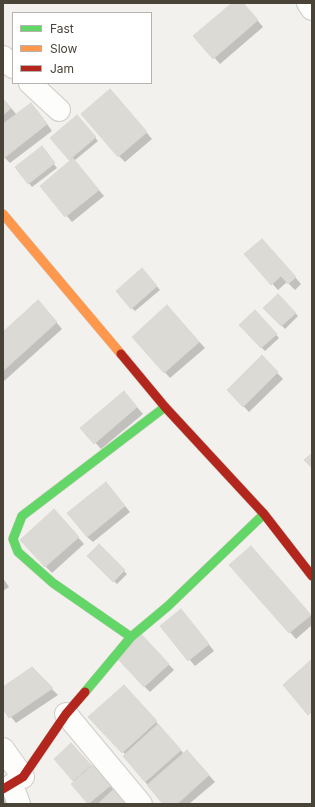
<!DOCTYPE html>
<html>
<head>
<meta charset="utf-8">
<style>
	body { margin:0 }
	#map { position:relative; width:315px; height:807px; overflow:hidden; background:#f2f1ed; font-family:Inter,sans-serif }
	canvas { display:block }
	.frame { position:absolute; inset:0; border:4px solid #4a4337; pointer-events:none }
	.legend { position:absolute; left:12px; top:12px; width:140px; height:72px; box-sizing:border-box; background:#fff; border:1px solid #b7b4af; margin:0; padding:5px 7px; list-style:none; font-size:12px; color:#4a4337 }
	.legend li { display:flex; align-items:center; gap:8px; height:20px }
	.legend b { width:20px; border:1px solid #b7b4af }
</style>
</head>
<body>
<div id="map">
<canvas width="315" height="807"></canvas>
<div class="frame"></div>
<ul class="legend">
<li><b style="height:5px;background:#63d668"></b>Fast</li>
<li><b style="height:5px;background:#ff974d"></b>Slow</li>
<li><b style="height:5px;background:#b3261e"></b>Jam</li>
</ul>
</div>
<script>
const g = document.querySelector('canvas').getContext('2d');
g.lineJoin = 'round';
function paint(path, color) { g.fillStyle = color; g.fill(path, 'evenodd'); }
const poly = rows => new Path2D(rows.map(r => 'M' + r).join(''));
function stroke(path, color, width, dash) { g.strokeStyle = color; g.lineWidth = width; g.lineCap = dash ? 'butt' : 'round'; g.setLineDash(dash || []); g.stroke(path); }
paint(poly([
	[234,3,243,3,263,27,220,64,195,36],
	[116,96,152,139,125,162,119,156],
	[3,99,17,115,37,110,52,131,10,163,3,156],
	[80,120,98,141,74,161,104,196,72,222,41,186,72,161,52,138],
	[43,150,57,168,32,187,16,168],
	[268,246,301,284,295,290,287,282,278,290,246,255],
	[145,273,160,290,135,311,132,308],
	[278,295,298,316,285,329,265,308],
	[44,308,62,329,3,382,3,333],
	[173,313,205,348,170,378,133,337],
	[258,314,279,338,265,351,240,325],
	[262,357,283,379,249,412,228,390],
	[130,399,143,414,101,449,82,428],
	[106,483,130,512,93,542,87,537],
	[60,517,84,544,52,573,46,567],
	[99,546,127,574,117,584,89,556],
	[256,554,312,617,312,625,296,639,231,565],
	[3,578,9,587,3,591],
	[187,617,214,651,195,666,162,627],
	[141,636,174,670,150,692,144,686],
	[32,669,58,695,16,723,3,707,3,688],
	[130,692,184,754,193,757,215,782,189,804,164,804,124,757,126,755,90,717],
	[74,747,114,790,133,804,90,804,73,784,75,782,55,759],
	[3,795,11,804,3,804]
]), '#0003');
const building = poly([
	[232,3,243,3,258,20,213,59,193,36,232,3],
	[110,89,147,132,118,157,81,114,110,89],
	[3,99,11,108,3,115,3,99],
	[31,103,47,124,4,158,3,124,31,103],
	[77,115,96,137,69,160,50,138,77,115],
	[42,146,55,163,28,184,15,167,42,146],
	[73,158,99,190,65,217,40,186,73,158],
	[262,239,296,277,288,284,281,276,271,285,244,254,262,239],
	[142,268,157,286,131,309,116,291,142,268],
	[278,294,296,313,281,326,263,308,278,294],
	[38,300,57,322,3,371,3,332,38,300],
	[167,305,199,342,164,373,132,337,167,305],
	[255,310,277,334,261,348,239,325,255,310],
	[262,355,278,372,243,407,227,390,262,355],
	[124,391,137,407,94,444,80,428,124,391],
	[312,453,312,468,304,460,312,453],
	[106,482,125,506,87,537,67,513,106,482],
	[54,509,79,537,45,567,20,540,54,509],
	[99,544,125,570,113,582,87,556,99,544],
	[251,546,311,615,289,633,229,565,251,546],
	[181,609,209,644,188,661,160,626,181,609],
	[141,634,169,664,144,687,116,657,141,634],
	[312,659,312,712,308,715,283,685,312,659],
	[32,667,53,688,9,718,3,709,3,687,32,667],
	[124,685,157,721,122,753,88,717,124,685],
	[158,724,181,750,145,782,123,756,158,724],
	[71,743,91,765,73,781,54,759,71,743],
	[187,750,209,775,177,804,163,804,147,785,187,750],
	[93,765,111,785,88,804,71,784,93,765],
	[117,786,134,804,98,804,117,786]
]);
paint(building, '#dcdad5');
stroke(building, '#dbd8d3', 1);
const street = poly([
	[308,3,312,9],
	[3,57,13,67],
	[30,83,59,110],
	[66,714,141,804],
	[3,749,23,777],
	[12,785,19,804]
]);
const fast = poly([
	[131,637,53,583,18,552,13,539,22,516,165,407],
	[85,692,131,637,168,606,264,514]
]);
const slow = poly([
	[3,214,121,354]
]);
const jam = poly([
	[121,354,165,407,264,514,312,576],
	[3,789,23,777,66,714,85,692]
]);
stroke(street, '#ceccc7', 24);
stroke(fast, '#d2cec3', 10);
stroke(slow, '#d2cec3', 10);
stroke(jam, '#d2cec3', 10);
stroke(street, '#fdfdfc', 22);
stroke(fast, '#63d668', 9);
stroke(slow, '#ff974d', 9);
stroke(jam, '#b3261e', 9);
</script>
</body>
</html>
